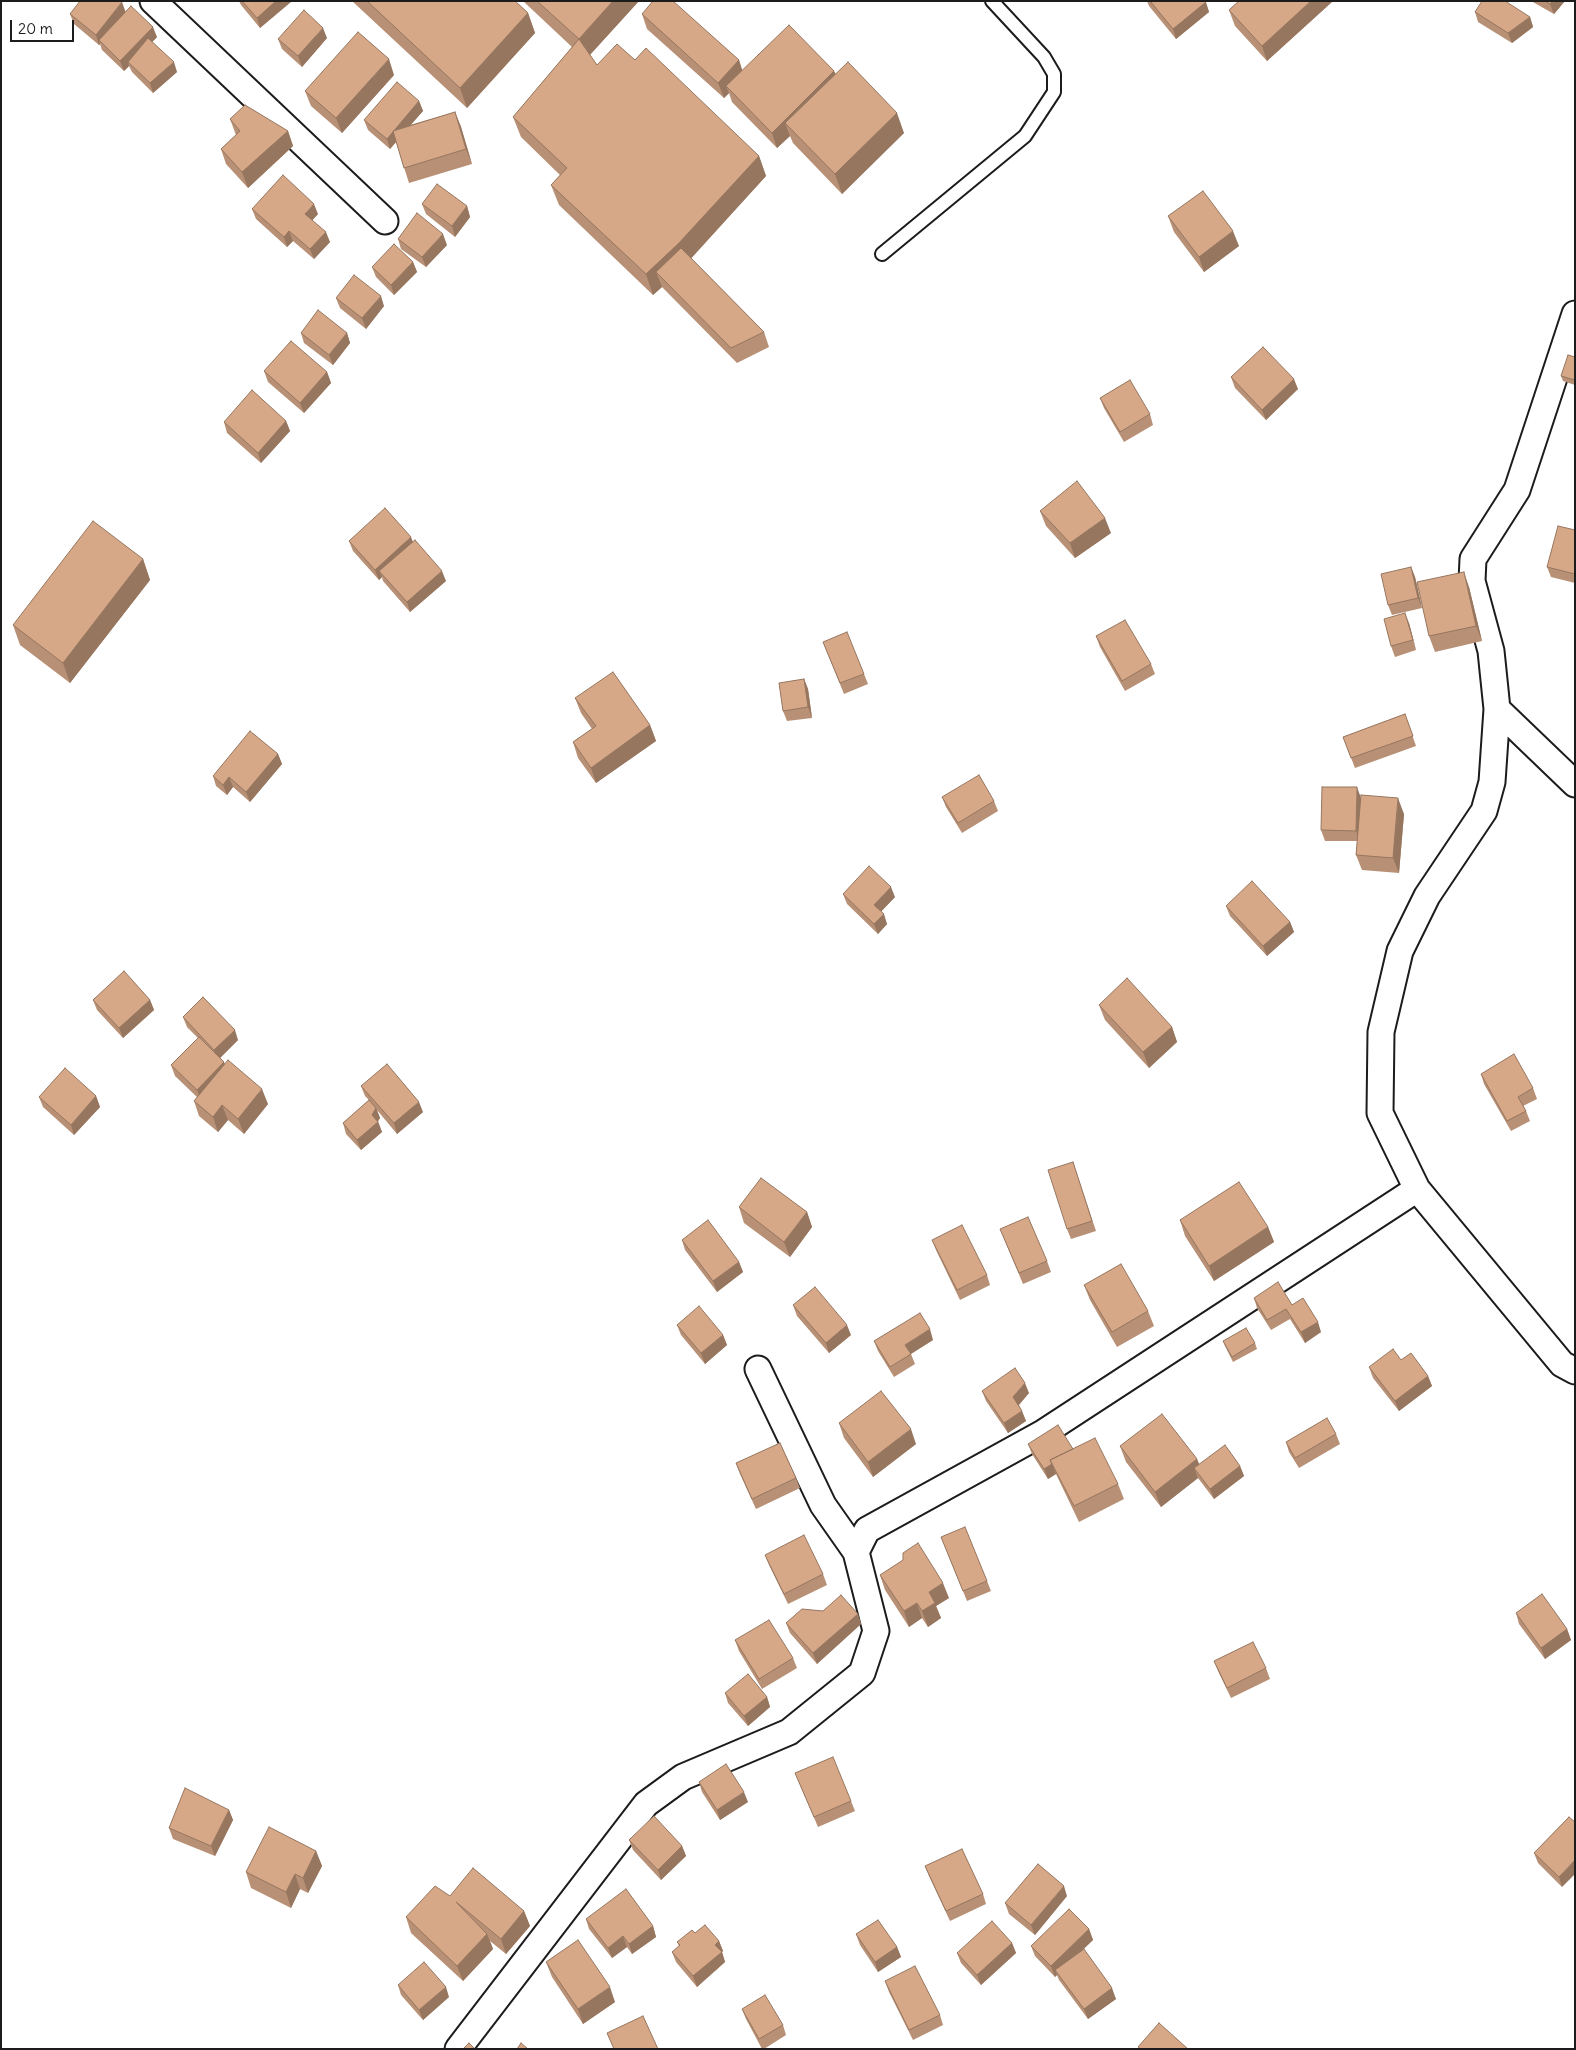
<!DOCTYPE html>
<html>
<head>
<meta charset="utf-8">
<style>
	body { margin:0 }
	#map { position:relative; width:1576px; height:2050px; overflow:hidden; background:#fff; font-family:Delius,sans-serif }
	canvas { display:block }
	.frame { position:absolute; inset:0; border:2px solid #1c1c1c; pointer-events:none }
	.scale { position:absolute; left:10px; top:20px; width:64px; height:22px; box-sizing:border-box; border:2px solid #1c1c1c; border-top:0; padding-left:6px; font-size:15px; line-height:18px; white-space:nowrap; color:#1c1c1c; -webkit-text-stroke:4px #fff; paint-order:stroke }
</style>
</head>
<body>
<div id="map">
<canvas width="1576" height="2050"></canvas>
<div class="frame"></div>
<div class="scale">20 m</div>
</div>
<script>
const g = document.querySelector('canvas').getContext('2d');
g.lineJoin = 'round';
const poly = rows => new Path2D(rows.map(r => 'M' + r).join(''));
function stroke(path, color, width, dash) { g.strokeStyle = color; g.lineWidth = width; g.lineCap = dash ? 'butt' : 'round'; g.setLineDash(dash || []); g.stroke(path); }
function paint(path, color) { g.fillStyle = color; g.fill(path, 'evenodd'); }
const service = poly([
	[882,254,1025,136,1054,92,1054,74,1044,57,992,1]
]);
const minor = poly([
	[153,1,385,221],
	[1575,314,1517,490,1473,559,1472,581,1491,651,1497,709,1492,782,1484,811,1427,896,1400,951,1381,1032,1380,1113,1417,1189,1562,1364,1575,1371],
	[1497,709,1575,784],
	[758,1369,823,1505,856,1552],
	[458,2049,646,1804,683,1777,789,1732,862,1673,876,1631,856,1552,867,1530,1043,1433,1417,1189]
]);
stroke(service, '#1c1c1c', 16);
stroke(minor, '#1c1c1c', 29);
stroke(service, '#fff', 12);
stroke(minor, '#fff', 25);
paint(poly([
	[239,1,292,1,260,28,241,5],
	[352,1,515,1,528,13,535,33,467,108],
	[523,1,639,1,590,55,597,65,635,60,759,156,766,176,691,258,764,332,769,347,737,363,662,287,653,295,559,205,551,185,560,175,521,137,513,117,572,47],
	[1147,1,1205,1,1209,12,1176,39,1149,6],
	[1239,1,1333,1,1267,61,1235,26,1229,10],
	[1531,1,1565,1,1554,14],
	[126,12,157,37,152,42,177,72,153,93,132,72,129,66,124,71,102,50,100,44,99,45,74,24,70,14],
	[1475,12,1530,17,1533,27,1512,43,1478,22],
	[642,14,739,60,742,70,834,71,836,74,904,133,842,194,793,143,790,136,777,148,732,102,729,93,724,98,647,29],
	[327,38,302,67,282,49,278,39],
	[394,75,342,133,311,106,305,91],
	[419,101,423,111,410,125,455,112,461,127,472,164,409,183,396,142,390,149,368,130,364,120],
	[230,119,288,131,293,146,248,188,226,164,221,149,236,135],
	[422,204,467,206,470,217,455,237,426,214],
	[252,209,318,214,312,220,330,242,314,259,293,241,287,247,256,219],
	[1168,216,1239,246,1204,272,1174,232],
	[398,239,447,245,426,267,401,249],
	[413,262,417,272,394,295,376,277,372,267],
	[336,298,384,306,366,329,340,308],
	[301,333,347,333,350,343,333,365,304,343],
	[1575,357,1575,385,1563,381,1561,376],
	[264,371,327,372,331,383,304,413,268,382],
	[1231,377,1298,389,1266,420,1235,388],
	[1100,398,1150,414,1153,425,1124,442,1104,408],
	[286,421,290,431,261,463,227,433,224,422],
	[1040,511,1111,533,1075,558,1046,526],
	[1575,530,1575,583,1551,577,1547,567],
	[349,541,413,541,446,581,410,612,383,581,382,577,379,580,353,551],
	[143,559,150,580,70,683,20,645,13,625],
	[1411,567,1415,577,1422,608,1392,615,1388,605],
	[1469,587,1482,641,1435,652,1429,636],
	[1409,623,1416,650,1395,657,1391,646],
	[1096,636,1151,664,1155,674,1125,691,1100,647],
	[823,642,864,674,868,684,844,694],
	[804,679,808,689,812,718,787,721,783,711],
	[575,698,650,725,656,741,596,783,578,758,573,742,592,729,581,713],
	[1405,714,1416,746,1355,768,1343,737],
	[278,754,282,764,250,802,233,787,227,795,216,786,213,776],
	[942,797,994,801,998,811,962,833,946,807],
	[1361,798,1360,807,1404,814,1399,873,1362,870,1356,855,1358,841,1325,841,1321,830],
	[843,894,895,897,881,911,887,924,878,934,847,904],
	[1226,906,1290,922,1294,932,1267,956,1230,916],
	[93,1000,150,1000,154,1010,123,1038,97,1010],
	[1099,1005,1172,1027,1177,1042,1149,1068,1105,1020],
	[183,1017,238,1040,220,1058,225,1064,268,1104,244,1134,228,1120,218,1132,199,1116,194,1101,197,1097,175,1076,171,1065,198,1038,187,1027],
	[1481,1074,1533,1088,1537,1099,1523,1106,1526,1111,1530,1121,1511,1131,1484,1084],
	[361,1086,423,1112,397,1134,377,1110,380,1118,378,1121,382,1132,361,1150,346,1134,343,1123,369,1100,365,1096],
	[96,1096,100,1107,74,1135,43,1107,39,1097],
	[1073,1162,1096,1231,1071,1239,1067,1229],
	[739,1207,807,1212,812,1227,790,1257,744,1223],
	[1180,1220,1268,1227,1274,1242,1214,1281,1185,1236],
	[1000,1229,1047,1261,1051,1272,1023,1284],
	[682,1240,739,1262,743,1272,717,1292,685,1250],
	[932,1240,987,1275,990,1285,960,1300,936,1250],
	[1084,1285,1148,1311,1154,1326,1117,1347,1090,1300],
	[1254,1298,1292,1305,1321,1332,1305,1343,1290,1319,1271,1330,1257,1308],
	[793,1305,851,1335,829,1353,797,1316],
	[677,1325,723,1335,727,1345,705,1364,681,1335],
	[933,1340,911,1354,915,1364,894,1377,878,1351,874,1341],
	[1223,1341,1255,1343,1257,1349,1233,1362,1225,1346],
	[1401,1360,1428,1376,1432,1386,1399,1411,1373,1378,1369,1367],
	[982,1391,1029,1393,1019,1405,1026,1421,1008,1433,986,1401],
	[839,1423,916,1444,873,1477,844,1438],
	[1336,1434,1340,1444,1299,1468,1289,1452,1286,1442],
	[1028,1444,1073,1449,1118,1484,1124,1499,1079,1522,1056,1474,1048,1479,1032,1454],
	[1120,1446,1197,1459,1199,1464,1240,1466,1244,1476,1214,1499,1198,1478,1161,1507,1126,1462],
	[736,1463,796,1478,800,1488,756,1509,740,1474],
	[941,1537,987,1581,991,1591,967,1601],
	[765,1555,823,1574,827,1585,788,1604,769,1565],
	[880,1575,949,1598,936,1606,941,1618,928,1627,922,1618,909,1627,885,1590],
	[1516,1613,1567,1629,1571,1640,1545,1659,1519,1624],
	[858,1614,861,1624,817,1664,790,1633,786,1623],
	[735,1640,793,1658,797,1668,762,1689,739,1651],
	[1214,1661,1266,1668,1270,1679,1231,1698,1218,1671],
	[725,1693,767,1697,770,1707,748,1726,728,1703],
	[795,1773,851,1801,855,1811,818,1827],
	[699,1782,748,1802,720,1820,702,1792],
	[229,1810,233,1820,215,1856,173,1839,169,1828],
	[1569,1817,1562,1887,1538,1863,1534,1853],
	[629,1840,682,1846,686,1856,661,1880,633,1850],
	[316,1851,322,1866,308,1893,300,1889,291,1908,251,1888,246,1872],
	[925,1866,983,1894,986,1904,950,1921,929,1876],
	[450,1896,524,1911,530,1926,506,1954,490,1941,493,1949,463,1981,411,1933,406,1917],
	[1067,1896,1035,1935,1009,1914,1005,1903],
	[586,1919,653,1926,656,1937,632,1954,627,1947,612,1958,589,1929],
	[1089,1929,1093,1940,1082,1950,1116,1999,1088,2019,1059,1980,1057,1975,1055,1977,1035,1956,1031,1946],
	[695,1933,719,1941,723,1951,722,1952,725,1962,697,1987,676,1962,672,1952,679,1946,677,1942],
	[856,1934,897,1947,901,1957,878,1972,860,1945],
	[1012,1943,1016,1953,981,1985,961,1963,957,1953],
	[546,1962,615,2002,583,2024,552,1977],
	[885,1981,940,2015,943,2025,913,2040,889,1992],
	[398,1985,449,1997,423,2020,401,1995],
	[742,2009,783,2025,786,2035,764,2049,762,2049,746,2019]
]), '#b89075');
paint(poly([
	[276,1,292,1,260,28,257,18],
	[613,1,639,1,586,59,579,39],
	[1311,1,1333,1,1267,61,1262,46],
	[1553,1,1565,1,1554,14,1550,4],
	[122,2,126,13,99,40,100,44,99,45,96,35],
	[1206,2,1209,12,1176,39,1173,29],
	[528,13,535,33,467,108,460,88],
	[1530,17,1533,27,1512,43,1508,33],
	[153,27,157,37,131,64,128,62,129,66,124,71,120,61],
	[323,28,327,38,302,67,298,56],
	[389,59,394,75,342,133,336,118],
	[739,60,744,76,726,86,729,93,724,98,718,83],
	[174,62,177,72,153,93,150,83],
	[834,71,840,87,785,123,790,136,777,148,772,133],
	[419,101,423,111,390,149,387,139],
	[455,112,461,127,472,164,466,149],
	[897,113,904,133,842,194,835,174],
	[288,131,293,146,248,188,242,172],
	[759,156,766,176,687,263,656,272,662,287,653,295,646,274],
	[314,204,318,214,309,224,305,214],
	[467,206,470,217,455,237,452,226],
	[289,231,293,241,287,247,284,237],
	[1233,231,1239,246,1204,272,1199,257],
	[326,232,330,242,314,259,310,249],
	[443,234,447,245,426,267,422,257],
	[413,262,417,272,394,295,391,285],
	[381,296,384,306,366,329,362,318],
	[347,333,350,343,333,365,329,355],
	[327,372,331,383,304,413,300,403],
	[1294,379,1298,389,1266,420,1262,410],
	[286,421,290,431,261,463,258,453],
	[1105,518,1111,533,1075,558,1070,543],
	[411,537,415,547,379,571,382,577,379,580,375,570],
	[143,559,150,580,70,683,63,663],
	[1411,567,1415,577,1422,608,1418,598],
	[442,571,446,581,410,612,407,602],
	[1464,572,1469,587,1482,641,1476,626],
	[1405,613,1409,623,1416,650,1413,640],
	[804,679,808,689,812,718,808,707],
	[650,725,656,741,596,783,591,768],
	[278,754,282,764,250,802,246,792],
	[229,777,233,787,227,795,223,785],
	[1357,787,1361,798,1360,841,1356,831],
	[1398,798,1404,814,1399,873,1393,858],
	[891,887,895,897,878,915,874,905],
	[884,914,887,924,878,934,874,924],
	[1290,922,1294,932,1267,956,1263,946],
	[150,1000,154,1010,123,1038,119,1028],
	[1172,1027,1177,1042,1149,1068,1143,1052],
	[235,1030,238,1040,218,1060,214,1050],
	[224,1062,228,1072,201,1100,197,1090],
	[262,1089,268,1104,244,1134,238,1119],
	[96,1096,100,1107,74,1135,71,1125],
	[419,1102,423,1112,397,1134,394,1123],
	[222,1105,228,1120,218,1132,213,1117],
	[376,1108,380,1118,377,1123,378,1122,382,1132,361,1150,357,1140],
	[807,1212,812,1227,790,1257,784,1242],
	[1268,1227,1274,1242,1214,1281,1209,1266],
	[739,1262,743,1272,717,1292,713,1281],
	[1318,1322,1321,1332,1305,1343,1301,1332],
	[847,1325,851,1335,829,1353,826,1343],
	[930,1329,933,1340,909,1355,905,1345],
	[723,1335,727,1345,705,1364,701,1353],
	[1428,1376,1432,1386,1399,1411,1395,1401],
	[1025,1383,1029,1393,1017,1407,1013,1397],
	[1022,1411,1026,1421,1008,1433,1004,1423],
	[911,1429,916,1444,873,1477,868,1462],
	[1197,1459,1203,1474,1194,1468,1198,1478,1161,1507,1155,1492],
	[1052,1464,1056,1474,1048,1479,1044,1469],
	[1240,1466,1244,1476,1214,1499,1210,1489],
	[943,1583,949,1598,936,1606,941,1618,928,1627,922,1611,929,1592],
	[917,1603,922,1618,909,1627,904,1611],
	[858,1614,861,1624,817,1664,813,1653],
	[1567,1629,1571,1640,1545,1659,1541,1648],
	[767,1697,770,1707,748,1726,744,1716],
	[744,1792,748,1802,720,1820,717,1810],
	[229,1810,233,1820,215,1856,211,1846],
	[682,1846,686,1856,661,1880,658,1870],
	[316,1851,322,1866,308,1893,303,1878],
	[1575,1860,1575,1874,1562,1887,1559,1877],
	[295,1874,300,1889,291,1908,286,1892],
	[1064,1886,1067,1896,1035,1935,1031,1925],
	[524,1911,530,1926,506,1954,501,1939],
	[653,1926,656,1937,632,1954,629,1944],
	[1089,1929,1093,1940,1058,1974,1055,1970,1057,1975,1055,1977,1051,1966],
	[487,1934,493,1949,463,1981,457,1966],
	[623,1936,627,1947,612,1958,608,1948],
	[719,1941,723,1951,720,1954,722,1952,725,1962,697,1987,693,1976,715,1945],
	[1012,1943,1016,1953,981,1985,977,1975],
	[897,1947,901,1957,878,1972,875,1962],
	[446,1987,449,1997,423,2020,419,2010],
	[610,1987,615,2002,583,2024,578,2009],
	[1112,1988,1116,1999,1088,2019,1084,2009]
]), '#96765f');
const building = poly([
	[80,1,121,1,122,2,96,35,70,14,80,1],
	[242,1,276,1,257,18,242,1],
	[367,1,515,1,528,13,460,88,367,1],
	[537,1,613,1,579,39,537,1],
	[653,1,673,1,739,60,718,83,642,14,653,1],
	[1150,1,1205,1,1206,2,1173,29,1150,1],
	[1239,1,1311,1,1262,46,1229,10,1239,1],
	[1482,1,1505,1,1530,17,1508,33,1475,12,1482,1],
	[1545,1,1553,1,1550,4,1545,1],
	[131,6,153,27,120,61,99,40,131,6],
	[304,10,323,28,298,56,278,39,304,10],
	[789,25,834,71,772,133,726,86,789,25],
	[358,32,389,59,336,118,305,91,358,32],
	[148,38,174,62,150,83,128,62,148,38],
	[579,39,597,65,617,44,635,60,646,48,759,156,679,243,646,274,551,185,567,168,513,117,579,39],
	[848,62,897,113,835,174,785,123,848,62],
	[397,82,419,101,387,139,364,120,397,82],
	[245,105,288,131,242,172,221,149,240,131,230,119,245,105],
	[455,112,466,149,404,168,393,131,455,112],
	[283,175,314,204,305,214,326,232,310,249,289,231,284,237,252,209,283,175],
	[437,184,467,206,452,226,422,204,437,184],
	[1203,191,1233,231,1199,257,1168,216,1203,191],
	[417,213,443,234,422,257,398,239,417,213],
	[394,244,413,262,391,285,372,267,394,244],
	[681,248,764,332,731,348,656,272,681,248],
	[354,275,381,296,362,318,336,298,354,275],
	[318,310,347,333,329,355,301,333,318,310],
	[291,341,327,372,300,403,264,371,291,341],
	[1263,347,1294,379,1262,410,1231,377,1263,347],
	[1568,355,1575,357,1575,380,1561,376,1568,355],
	[1130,380,1150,414,1120,432,1100,398,1130,380],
	[252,390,286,421,258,453,224,422,252,390],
	[1077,481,1105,518,1070,543,1040,511,1077,481],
	[385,508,411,537,375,570,349,541,385,508],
	[93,521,143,559,63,663,13,625,93,521],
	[1558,526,1575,530,1575,574,1547,567,1558,526],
	[415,540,442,571,407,602,379,571,415,540],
	[1411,567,1418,598,1388,605,1381,574,1411,567],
	[1464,572,1476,626,1429,636,1417,582,1464,572],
	[1405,613,1413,640,1391,646,1384,619,1405,613],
	[1125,620,1151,664,1122,681,1096,636,1125,620],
	[847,632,864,674,840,683,823,642,847,632],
	[613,672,650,725,591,768,573,742,596,726,575,698,613,672],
	[804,679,808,707,783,711,779,683,804,679],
	[1405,714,1413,736,1351,758,1343,737,1405,714],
	[250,731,278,754,246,792,229,777,223,785,213,776,250,731],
	[979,775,994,801,958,823,942,797,979,775],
	[1322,787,1357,787,1356,831,1321,830,1322,787],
	[1361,795,1398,798,1393,858,1356,855,1361,795],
	[869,866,891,887,874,905,884,914,874,924,843,894,869,866],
	[1252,881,1290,922,1263,946,1226,906,1252,881],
	[124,971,150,1000,119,1028,93,1000,124,971],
	[1127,978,1172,1027,1143,1052,1099,1005,1127,978],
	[203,997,235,1030,214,1050,183,1017,203,997],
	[199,1037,224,1062,197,1090,171,1065,199,1037],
	[1514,1054,1533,1088,1518,1097,1526,1111,1507,1121,1481,1074,1514,1054],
	[228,1060,262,1089,238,1119,222,1105,213,1117,194,1101,228,1060],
	[387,1064,419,1102,394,1123,361,1086,387,1064],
	[65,1068,96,1096,71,1125,39,1097,65,1068],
	[369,1100,376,1108,372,1115,378,1122,357,1140,343,1123,369,1100],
	[1073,1162,1092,1221,1067,1229,1048,1170,1073,1162],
	[761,1178,807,1212,784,1242,739,1207,761,1178],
	[1239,1182,1268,1227,1209,1266,1180,1220,1239,1182],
	[1028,1217,1047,1261,1019,1273,1000,1229,1028,1217],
	[708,1220,739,1262,713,1281,682,1240,708,1220],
	[962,1225,987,1275,957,1290,932,1240,962,1225],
	[1121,1264,1148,1311,1112,1332,1084,1285,1121,1264],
	[1278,1282,1292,1305,1303,1298,1318,1322,1301,1332,1286,1309,1267,1320,1254,1298,1278,1282],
	[815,1287,847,1325,826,1343,793,1305,815,1287],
	[699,1306,723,1335,701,1353,677,1325,699,1306],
	[920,1313,930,1329,905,1345,911,1354,890,1367,874,1341,920,1313],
	[1246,1328,1255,1343,1232,1357,1223,1341,1246,1328],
	[1393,1349,1401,1360,1411,1353,1428,1376,1395,1401,1369,1367,1393,1349],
	[1015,1368,1025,1383,1013,1397,1022,1411,1004,1423,982,1391,1015,1368],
	[881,1391,911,1429,868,1462,839,1423,881,1391],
	[1162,1414,1197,1459,1155,1492,1120,1446,1162,1414],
	[1327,1418,1336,1434,1295,1458,1286,1442,1327,1418],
	[1058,1425,1073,1449,1050,1460,1052,1464,1044,1469,1028,1444,1058,1425],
	[1095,1438,1118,1484,1074,1506,1050,1460,1095,1438],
	[780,1443,796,1478,752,1499,736,1463,780,1443],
	[1225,1445,1240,1466,1210,1489,1194,1468,1225,1445],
	[965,1527,987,1581,963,1591,941,1537,965,1527],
	[804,1535,823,1574,784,1594,765,1555,804,1535],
	[918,1543,943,1583,929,1592,935,1603,922,1611,917,1603,904,1611,880,1575,903,1560,903,1553,918,1543],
	[1542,1594,1567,1629,1541,1648,1516,1613,1542,1594],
	[841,1595,858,1614,813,1653,786,1623,802,1609,823,1611,841,1595],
	[769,1620,793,1658,759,1679,735,1640,769,1620],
	[1253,1642,1266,1668,1227,1688,1214,1661,1253,1642],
	[748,1674,767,1697,744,1716,725,1693,748,1674],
	[833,1757,851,1801,814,1817,795,1773,833,1757],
	[726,1764,744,1792,717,1810,699,1782,726,1764],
	[185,1788,229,1810,211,1846,169,1828,185,1788],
	[654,1816,682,1846,658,1870,629,1840,654,1816],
	[1569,1817,1575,1822,1575,1860,1559,1877,1534,1853,1569,1817],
	[269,1827,316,1851,303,1878,295,1874,286,1892,246,1872,269,1827],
	[962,1849,983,1894,946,1911,925,1866,962,1849],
	[1038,1864,1064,1886,1031,1925,1005,1903,1038,1864],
	[473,1868,524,1911,501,1939,456,1902,487,1934,457,1966,406,1917,435,1886,450,1896,473,1868],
	[626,1889,653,1926,629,1944,623,1936,608,1948,586,1919,626,1889],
	[1069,1909,1089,1929,1051,1966,1031,1946,1069,1909],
	[878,1920,897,1947,875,1962,856,1934,878,1920],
	[992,1921,1012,1943,977,1975,957,1953,992,1921],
	[705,1925,719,1941,715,1945,722,1952,693,1976,672,1952,680,1945,677,1942,692,1930,695,1933,705,1925],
	[578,1940,610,1987,578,2009,546,1962,578,1940],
	[1084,1949,1112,1988,1084,2009,1055,1970,1084,1949],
	[424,1962,446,1987,419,2010,398,1985,424,1962],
	[915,1966,940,2015,909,2030,885,1981,915,1966],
	[765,1995,783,2025,759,2039,742,2009,765,1995],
	[643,2016,658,2049,614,2049,607,2033,643,2016],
	[1159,2023,1188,2049,1141,2049,1138,2047,1159,2023],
	[469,2043,475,2049,463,2049,469,2043],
	[521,2043,528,2049,517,2049,521,2043]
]);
paint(building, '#d6a888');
stroke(building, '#96765f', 1);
</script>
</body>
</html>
